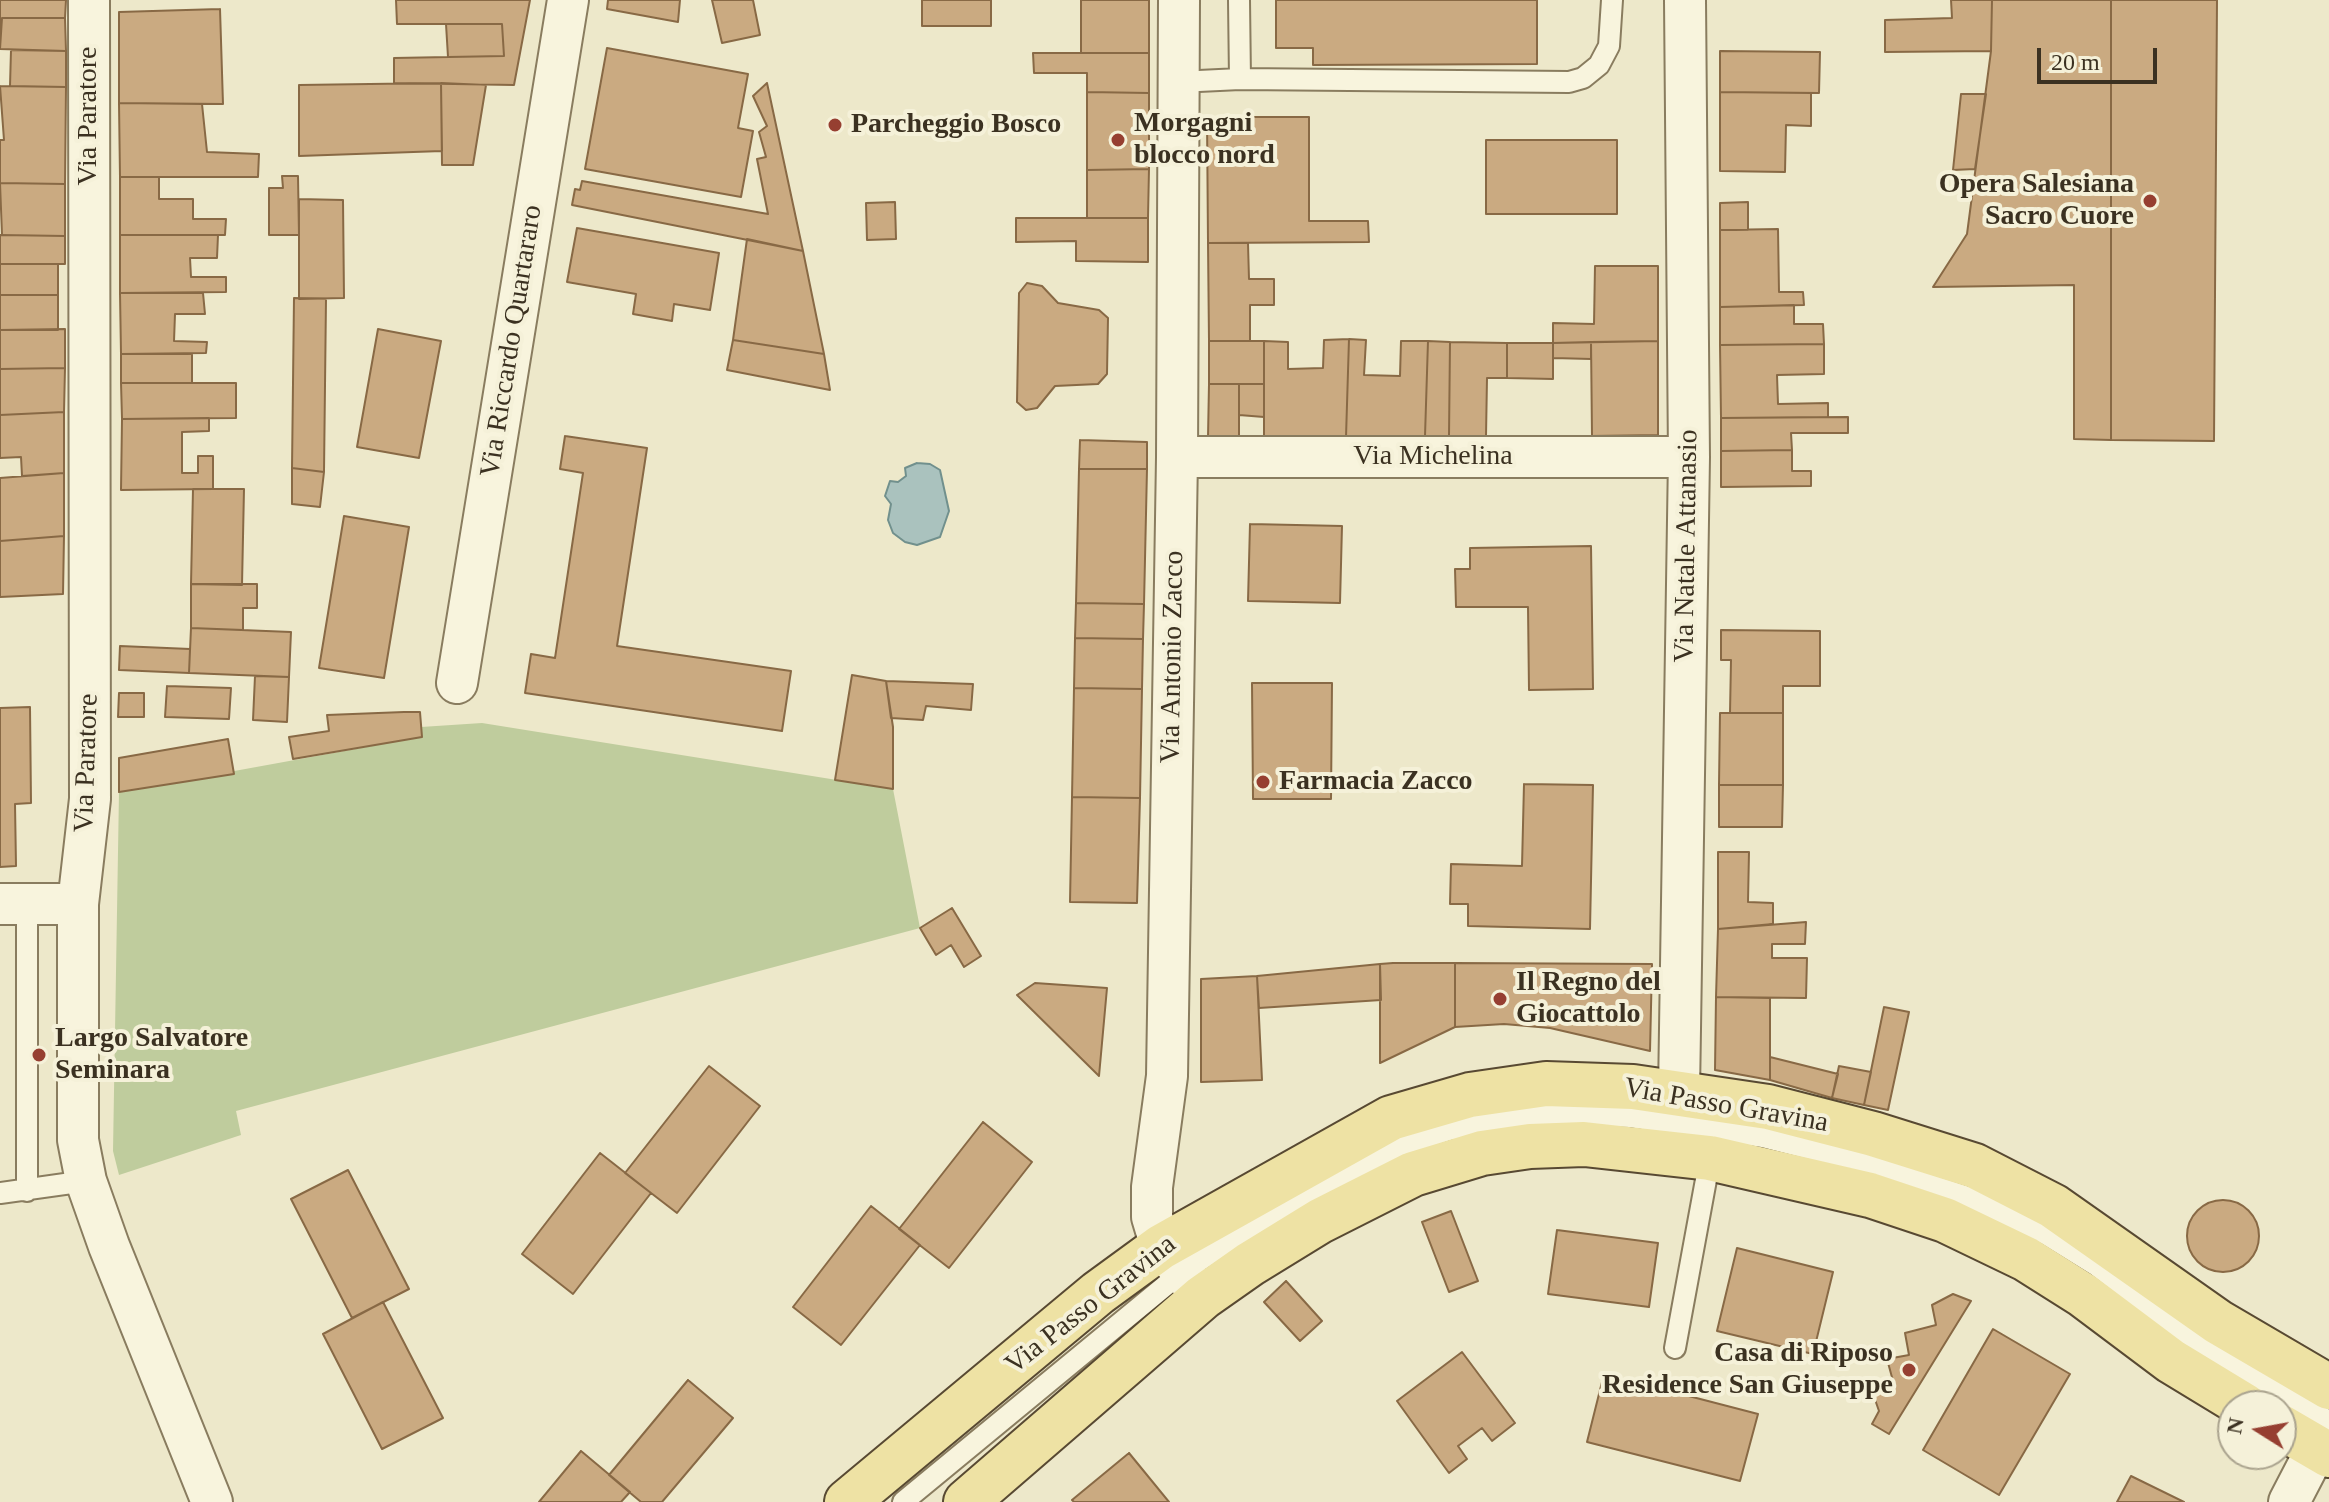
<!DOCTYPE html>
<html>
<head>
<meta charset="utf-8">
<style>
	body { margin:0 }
	#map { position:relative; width:2329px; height:1502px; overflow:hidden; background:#ede8ca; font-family:"Times New Roman",serif }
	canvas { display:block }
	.north { position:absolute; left:2217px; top:1390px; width:80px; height:80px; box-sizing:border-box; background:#f5f1d9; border:2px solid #aba48f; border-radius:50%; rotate:281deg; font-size:22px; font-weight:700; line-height:32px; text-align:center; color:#3b3121 }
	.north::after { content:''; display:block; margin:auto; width:28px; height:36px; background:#963f31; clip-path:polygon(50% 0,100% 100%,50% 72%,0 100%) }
	.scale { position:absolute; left:2037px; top:48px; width:120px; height:36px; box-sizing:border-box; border:4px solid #3b3121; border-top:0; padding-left:10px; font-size:24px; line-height:28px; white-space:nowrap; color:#3b3121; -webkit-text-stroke:6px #f5f1d9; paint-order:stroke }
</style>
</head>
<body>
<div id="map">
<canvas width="2329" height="1502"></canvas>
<div class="north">N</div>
<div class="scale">20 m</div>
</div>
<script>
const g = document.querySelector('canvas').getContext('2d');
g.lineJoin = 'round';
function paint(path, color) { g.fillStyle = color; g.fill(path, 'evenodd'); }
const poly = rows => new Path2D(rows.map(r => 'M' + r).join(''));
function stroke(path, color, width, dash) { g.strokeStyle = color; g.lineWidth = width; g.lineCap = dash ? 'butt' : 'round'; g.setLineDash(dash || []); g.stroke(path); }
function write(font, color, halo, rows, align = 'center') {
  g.font = font + ' "Times New Roman",serif'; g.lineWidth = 8; g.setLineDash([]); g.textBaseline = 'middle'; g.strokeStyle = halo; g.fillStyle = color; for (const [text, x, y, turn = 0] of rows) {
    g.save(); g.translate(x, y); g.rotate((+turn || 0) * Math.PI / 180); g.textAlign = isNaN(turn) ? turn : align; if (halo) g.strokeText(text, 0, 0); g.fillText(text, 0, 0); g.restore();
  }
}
paint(poly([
	[482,723,893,789,920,928,236,1111,241,1135,119,1175,113,1151,119,792,421,737,421,727]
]), '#bfcc9d');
const water = poly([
	[917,463,930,464,940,470,949,511,940,537,917,545,905,542,893,533,888,520,891,504,885,496,890,481,898,482,906,476,905,468,917,463]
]);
paint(water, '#aac2be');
stroke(water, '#71908d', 2);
const building = poly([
	[0,0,66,0,65,18,2,18,0,32,0,0],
	[396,0,530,0,514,85,394,83,394,58,504,56,502,24,397,24,396,0],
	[608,0,680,0,678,22,607,9,608,0],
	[712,0,753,0,760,35,722,43,712,0],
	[922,0,991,0,991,26,922,26,922,0],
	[1081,0,1149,0,1149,53,1081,53,1081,0],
	[1276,0,1537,0,1537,64,1313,65,1313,48,1276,48,1276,0],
	[1951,0,1992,0,1991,51,1885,52,1885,20,1952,18,1951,0],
	[1992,0,2111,0,2111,440,2074,439,2074,285,1933,287,1967,234,1991,51,1992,0],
	[2111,0,2217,0,2214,441,2111,440,2111,0],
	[220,9,223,104,119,103,119,12,220,9],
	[2,18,65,18,66,51,0,49,2,18],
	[446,24,502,24,504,56,448,57,446,24],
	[607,48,748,74,738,128,753,131,741,197,585,169,607,48],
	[11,50,66,51,66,87,10,86,11,50],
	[1720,51,1820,52,1819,93,1720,92,1720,51],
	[1033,53,1149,53,1149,93,1087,92,1087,73,1034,73,1033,53],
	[441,83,486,85,473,165,442,165,441,83],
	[441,83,442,151,299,156,299,85,441,83],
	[767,83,803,251,572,205,575,189,580,190,582,181,768,214,757,159,766,157,759,132,767,126,753,96,767,83],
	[0,86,66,87,65,184,0,183,0,140,4,140,0,86],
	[1087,92,1149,93,1149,169,1087,170,1087,92],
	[1720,92,1811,93,1811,126,1786,125,1785,172,1720,171,1720,92],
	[1961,94,1986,94,1975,169,1953,170,1961,94],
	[119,103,202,104,207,152,259,154,258,177,120,177,119,103],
	[1207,117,1309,117,1309,221,1368,221,1369,242,1208,243,1207,117],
	[1486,140,1617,140,1617,214,1486,214,1486,140],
	[1149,169,1148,218,1087,218,1087,170,1149,169],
	[282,176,298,176,299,235,269,235,269,188,283,188,282,176],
	[120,177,159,177,159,199,193,199,193,219,226,219,225,235,120,235,120,177],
	[0,183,65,184,65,236,2,235,0,183],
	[299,199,343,200,344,298,299,299,299,199],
	[895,202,896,239,867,240,866,203,895,202],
	[1748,202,1748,230,1720,230,1720,203,1748,202],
	[1016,218,1148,218,1148,262,1076,261,1076,241,1016,242,1016,218],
	[577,228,719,253,710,310,674,304,672,321,633,314,636,294,567,282,577,228],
	[1778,229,1779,292,1803,292,1804,305,1720,307,1720,230,1778,229],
	[0,235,65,236,65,264,0,264,0,235],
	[120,235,218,235,217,258,190,258,191,277,226,277,226,292,120,293,120,235],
	[747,239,803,251,824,354,733,340,747,239],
	[1208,243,1248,243,1249,279,1274,279,1274,305,1250,305,1250,341,1209,341,1208,243],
	[0,264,58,264,58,295,0,295,0,264],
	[1595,266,1658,266,1658,341,1553,343,1553,323,1594,324,1595,266],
	[1027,283,1042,286,1058,303,1099,310,1108,318,1107,374,1098,384,1055,386,1037,408,1026,410,1017,402,1019,293,1027,283],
	[120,293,203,293,205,314,175,314,174,341,207,342,206,353,121,354,120,293],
	[0,295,58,295,58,330,0,330,0,295],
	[294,298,326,299,324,472,292,468,294,298],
	[1794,305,1794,324,1823,324,1824,344,1720,345,1720,307,1794,305],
	[65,329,65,368,0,369,0,330,65,329],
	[378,329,441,341,419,458,357,447,378,329],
	[1349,339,1346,437,1264,437,1264,341,1288,342,1288,369,1323,368,1324,340,1349,339],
	[1349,339,1366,340,1364,375,1400,376,1401,341,1428,341,1425,436,1346,437,1349,339],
	[733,340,824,354,830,390,727,370,733,340],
	[1209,341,1264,341,1264,384,1209,384,1209,341],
	[1428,341,1450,342,1449,436,1425,436,1428,341],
	[1658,341,1658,435,1592,436,1591,342,1658,341],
	[1450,342,1507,343,1507,378,1487,378,1486,436,1449,436,1450,342],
	[1591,342,1591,359,1553,358,1553,343,1591,342],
	[1507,343,1553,343,1553,379,1507,378,1507,343],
	[1824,344,1824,374,1777,375,1778,404,1828,403,1828,417,1721,418,1720,345,1824,344],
	[121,354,192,354,192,383,121,383,121,354],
	[65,368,64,412,0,415,0,369,65,368],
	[121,383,236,383,236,418,122,419,121,383],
	[1209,384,1239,384,1239,437,1208,437,1209,384],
	[1239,384,1264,384,1264,417,1239,415,1239,384],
	[64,412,64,473,22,476,21,457,0,458,0,415,64,412],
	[1848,417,1848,433,1791,433,1792,450,1721,451,1721,418,1848,417],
	[209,418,209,431,182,432,182,473,198,473,198,456,213,456,213,489,121,490,122,419,209,418],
	[565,436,647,448,617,646,791,671,782,731,525,693,531,654,555,658,583,473,560,469,565,436],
	[1080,440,1147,442,1147,469,1079,469,1080,440],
	[1792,450,1792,471,1811,471,1811,486,1721,487,1721,451,1792,450],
	[292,468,324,472,320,507,292,504,292,468],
	[1079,469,1147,469,1144,604,1076,603,1079,469],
	[64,473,64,536,0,541,0,478,64,473],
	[193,489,244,489,242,585,191,584,193,489],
	[344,516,409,527,384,678,319,668,344,516],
	[1250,524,1342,526,1340,603,1248,601,1250,524],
	[64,536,63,594,0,597,0,541,64,536],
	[1591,546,1593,689,1529,690,1528,607,1456,607,1455,569,1470,569,1470,548,1591,546],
	[191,584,257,584,257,608,243,608,243,630,191,628,191,584],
	[1076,603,1144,604,1143,639,1075,638,1076,603],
	[191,628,291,632,289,677,189,673,191,628],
	[1721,630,1820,631,1820,686,1783,686,1783,713,1730,713,1731,660,1721,660,1721,630],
	[1075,638,1143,639,1142,689,1074,688,1075,638],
	[120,646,190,649,189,673,119,670,120,646],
	[852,675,886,681,893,727,893,789,835,780,852,675],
	[255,676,289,677,287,722,253,720,255,676],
	[886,681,973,684,971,710,926,706,923,720,891,718,886,681],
	[1252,683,1332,683,1331,799,1253,799,1252,683],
	[167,686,231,688,229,719,165,717,167,686],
	[1074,688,1142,689,1140,798,1072,797,1074,688],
	[119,693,144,693,144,717,118,717,119,693],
	[30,707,31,803,15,804,16,866,0,867,0,708,30,707],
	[404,712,420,712,422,737,293,759,289,737,329,731,327,715,404,712],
	[1720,713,1783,713,1783,785,1719,785,1720,713],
	[228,739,234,774,119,792,119,758,228,739],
	[1524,784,1593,785,1590,929,1468,926,1468,904,1450,904,1451,864,1522,866,1524,784],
	[1719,785,1783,785,1782,827,1719,827,1719,785],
	[1072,797,1140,798,1137,903,1070,902,1072,797],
	[1718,852,1749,852,1748,902,1773,903,1773,924,1718,929,1718,852],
	[952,908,981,956,964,967,951,945,936,955,920,928,952,908],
	[1806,922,1805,944,1772,944,1772,958,1807,958,1806,998,1716,997,1718,929,1806,922],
	[1393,963,1455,963,1455,1027,1380,1063,1380,964,1393,963],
	[1455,963,1652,964,1650,1051,1550,1028,1504,1024,1455,1027,1455,963],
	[1380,964,1381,1000,1259,1008,1257,976,1380,964],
	[1257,976,1262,1080,1201,1082,1201,979,1257,976],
	[1035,983,1107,988,1099,1076,1017,995,1035,983],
	[1716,997,1770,998,1770,1080,1715,1070,1716,997],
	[1884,1007,1909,1012,1888,1110,1864,1105,1884,1007],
	[1770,1057,1838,1074,1832,1098,1770,1080,1770,1057],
	[709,1066,760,1106,677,1213,625,1173,709,1066],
	[1839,1066,1871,1072,1864,1105,1832,1098,1839,1066],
	[983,1122,1032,1162,949,1268,899,1229,983,1122],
	[600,1153,651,1193,573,1294,522,1254,600,1153],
	[348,1170,409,1289,352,1318,291,1199,348,1170],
	'2187 1236a36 36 0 1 1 72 0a36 36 0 1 1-72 0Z',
	[871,1206,920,1245,841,1345,793,1307,871,1206],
	[1451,1211,1478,1281,1449,1292,1422,1222,1451,1211],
	[1557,1230,1658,1243,1649,1307,1548,1294,1557,1230],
	[1737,1248,1833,1272,1813,1354,1717,1331,1737,1248],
	[1286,1281,1322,1321,1300,1341,1264,1302,1286,1281],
	[1953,1294,1971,1301,1889,1434,1872,1424,1879,1411,1871,1388,1893,1381,1887,1359,1909,1355,1905,1333,1936,1325,1932,1305,1953,1294],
	[383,1302,443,1418,382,1449,323,1334,383,1302],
	[1993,1329,2070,1374,1999,1495,1923,1450,1993,1329],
	[1462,1352,1515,1423,1492,1441,1482,1428,1458,1446,1467,1459,1449,1473,1397,1401,1462,1352],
	[1604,1374,1758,1414,1740,1481,1587,1442,1604,1374],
	[688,1380,733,1418,662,1502,641,1502,609,1475,688,1380],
	[581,1451,630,1492,621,1502,539,1502,581,1451],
	[1129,1453,1169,1502,1074,1502,1072,1500,1129,1453],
	[2131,1476,2184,1502,2117,1502,2131,1476]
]);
paint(building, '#caaa81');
stroke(building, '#886945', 2);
const service = poly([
	[1240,79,1569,82,1583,78,1599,65,1609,46,1612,0],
	[1178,82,1240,79,1239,0],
	[27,905,27,1191],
	[0,1193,86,1181],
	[1675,1348,1710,1158],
	[903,1502,1182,1272,1244,1232,1326,1184,1402,1146,1449,1130,1544,1115,1630,1117,1763,1137,1865,1163,1968,1197,2047,1235,2097,1266,2196,1343,2329,1421]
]);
const minor = poly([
	[89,0,90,799,78,904,78,1140,86,1181,109,1246,212,1502],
	[1179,0,1177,457,1167,1076,1152,1187,1152,1217,1161,1247,1203,1297],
	[1177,457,1689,457],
	[457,683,568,0],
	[0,904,78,904],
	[1679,1092,1689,457,1685,0],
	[2289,1502,2317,1448]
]);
const primary = poly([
	[2281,1427,2329,1455],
	[847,1502,1098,1293,1161,1247,1391,1118,1470,1095,1546,1084,1633,1087,1768,1107,1873,1134,1975,1166,2053,1206,2218,1322,2329,1387],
	[966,1502,1203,1297,1250,1264,1320,1221,1413,1174,1482,1153,1530,1146,1584,1144,1710,1158,1870,1195,1945,1220,2026,1259,2083,1295,2171,1361,2245,1406]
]);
stroke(service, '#897c5f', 24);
stroke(minor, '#897c5f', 44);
stroke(primary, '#584932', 48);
stroke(service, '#f8f4dd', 20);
stroke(minor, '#f8f4dd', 40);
stroke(primary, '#eee2a4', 44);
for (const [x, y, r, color] of [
	[835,125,8,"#963f31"],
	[1118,140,8,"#963f31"],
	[2150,201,8,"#963f31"],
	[1263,782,8,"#963f31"],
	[1500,999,8,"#963f31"],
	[39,1055,8,"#963f31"],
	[1909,1370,8,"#963f31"]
]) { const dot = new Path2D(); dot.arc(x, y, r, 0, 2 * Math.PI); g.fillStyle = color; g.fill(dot); stroke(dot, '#f5f1d9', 3); }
write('28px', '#3b3121', '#f5f1d9', [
	["Via Paratore",89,116,-90],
	["Via Riccardo Quartararo",512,341,-81],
	["Via Michelina",1433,457],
	["Via Natale Attanasio",1687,546,-89],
	["Via Antonio Zacco",1173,657,-89],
	["Via Paratore",87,763,-88],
	["Via Passo Gravina",1726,1106,10],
	["Via Passo Gravina",1091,1305,-38]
]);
write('bold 28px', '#3b3121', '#f5f1d9', [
	["Morgagni",1134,124],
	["blocco nord",1134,156],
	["Parcheggio Bosco",851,125],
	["Opera Salesiana",2134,185,"right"],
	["Sacro Cuore",2134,217,"right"],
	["Farmacia Zacco",1279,782],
	["Il Regno del",1516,983],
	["Giocattolo",1516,1015],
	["Largo Salvatore",55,1039],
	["Seminara",55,1071],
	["Casa di Riposo",1893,1354,"right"],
	["Residence San Giuseppe",1893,1386,"right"]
], 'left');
</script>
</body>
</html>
